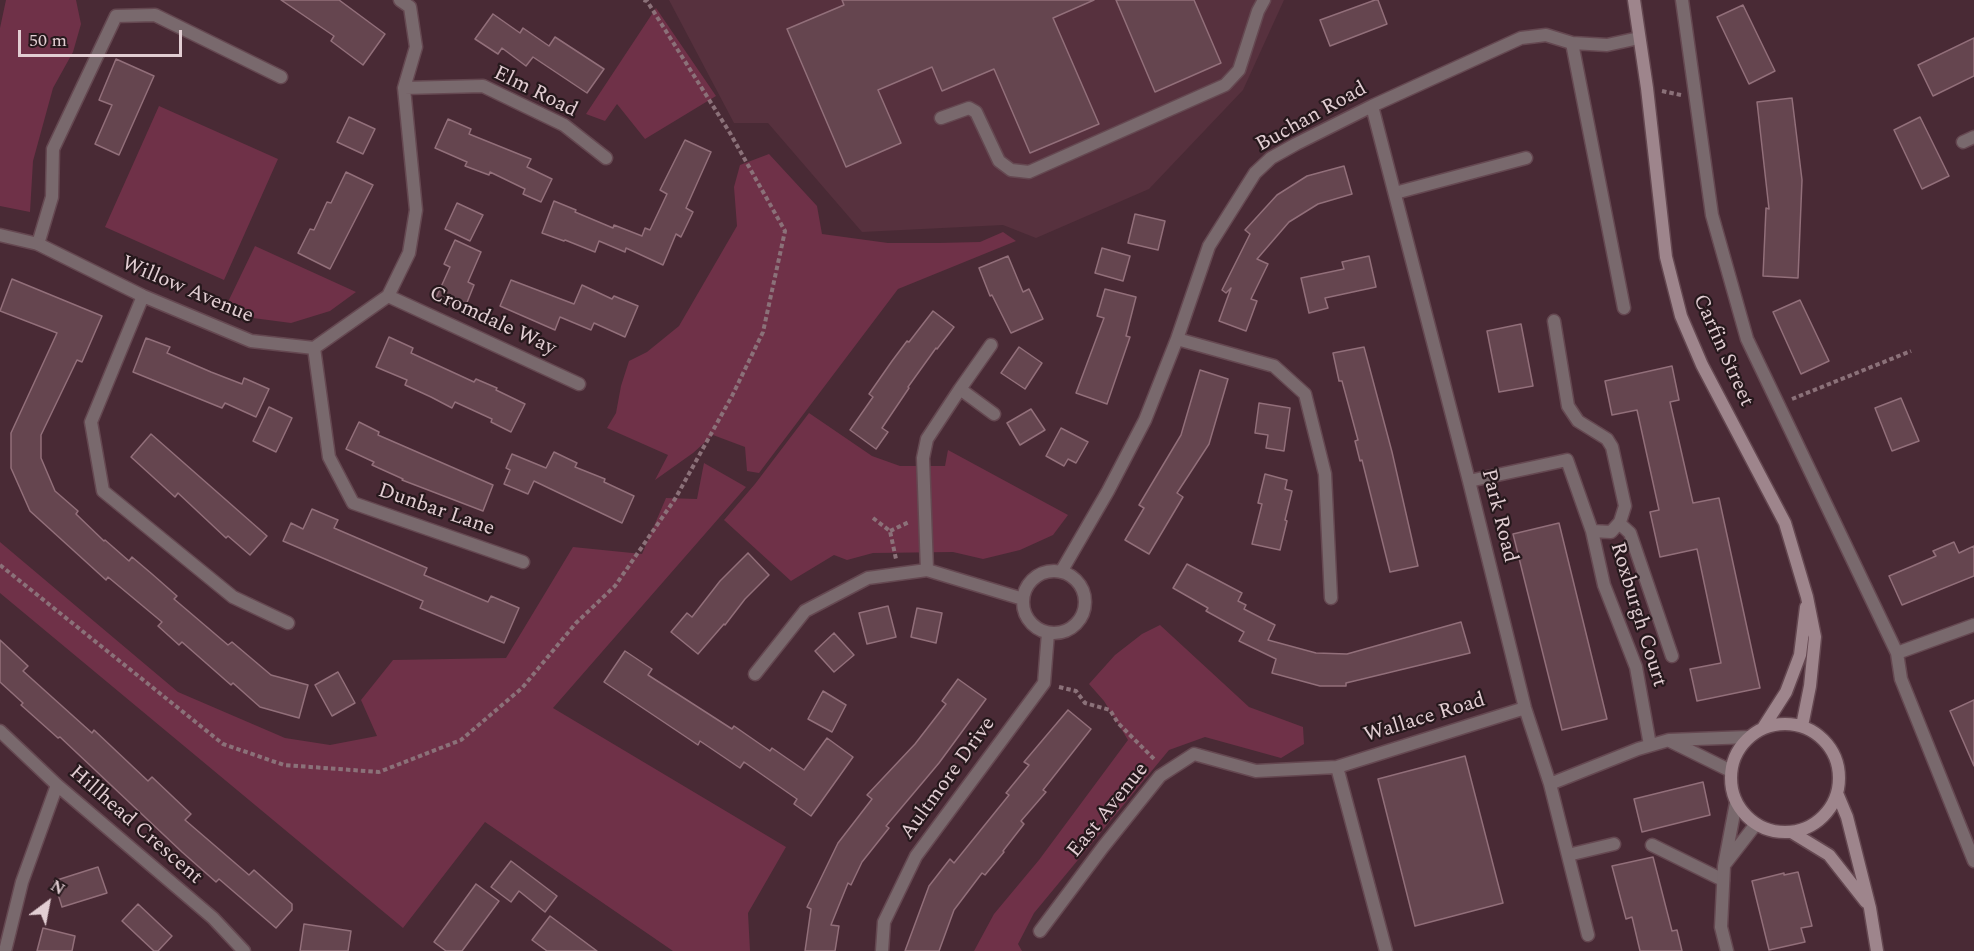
<!DOCTYPE html>
<html>
<head>
<meta charset="utf-8">
<style>
	body { margin:0 }
	#map { position:relative; width:1974px; height:951px; overflow:hidden; background:#492a35; font-family:Spectral,serif }
	canvas { display:block }
	.north { position:absolute; left:18px; top:873px; width:60px; height:60px; -webkit-text-stroke:4px #26181c; paint-order:stroke; rotate:32deg; font-size:16px; font-weight:700; line-height:24px; text-align:center; color:#e2ced3 }
	.north::after { content:''; display:block; margin:auto; width:21px; height:27px; background:#e2ced3; clip-path:polygon(50% 0,100% 100%,50% 72%,0 100%) }
	.scale { position:absolute; left:18px; top:30px; width:164px; height:27px; box-sizing:border-box; border:3px solid #e2ced3; border-top:0; padding-left:8px; font-size:18px; line-height:21px; white-space:nowrap; color:#e2ced3; -webkit-text-stroke:4px #26181c; paint-order:stroke }
</style>
</head>
<body>
<div id="map">
<canvas width="1974" height="951"></canvas>
<div class="north">N</div>
<div class="scale">50 m</div>
</div>
<script>
const g = document.querySelector('canvas').getContext('2d');
g.lineJoin = 'round';
function paint(path, color) { g.fillStyle = color; g.fill(path, 'evenodd'); }
const poly = rows => new Path2D(rows.map(r => 'M' + r).join(''));
function stroke(path, color, width, dash) { g.strokeStyle = color; g.lineWidth = width; g.lineCap = dash ? 'butt' : 'round'; g.setLineDash(dash || []); g.stroke(path); }
function write(font, color, halo, rows, align = 'center') {
  g.font = font + ' Spectral,serif'; g.lineWidth = 4.5; g.setLineDash([]); g.textBaseline = 'middle'; g.strokeStyle = halo; g.fillStyle = color; for (const [text, x, y, turn = 0] of rows) {
    g.save(); g.translate(x, y); g.rotate((+turn || 0) * Math.PI / 180); g.textAlign = isNaN(turn) ? turn : align; if (halo) g.strokeText(text, 0, 0); g.fillText(text, 0, 0); g.restore();
  }
}
paint(poly([
	[669,0,1284,0,1243,90,1149,189,1036,238,1003,225,862,232,768,123,734,123]
]), '#57313e');
paint(poly([
	[6,0,76,0,81,24,73,52,53,88,33,161,30,212,0,206,0,28],
	[656,8,716,96,645,139,617,104,605,121,586,114],
	[159,106,278,159,224,280,105,227],
	[769,154,817,206,822,234,888,243,938,243,980,242,1003,232,1016,241,898,289,759,473,747,471,745,447,713,435,693,453,655,480,668,455,607,428,616,413,621,386,629,361,647,352,679,326,737,226,734,187,740,165],
	[255,246,356,292,330,311,291,323,253,318,226,306],
	[809,413,872,456,900,466,945,466,948,450,1068,515,1053,535,1020,550,983,559,953,552,873,553,847,560,834,555,791,581,724,520,755,484],
	[704,463,746,487,553,708,786,847,748,913,750,951,673,951,485,822,403,928,0,593,0,542,178,692,285,738,330,745,377,736,361,700,393,660,506,658,573,547,642,554,666,498,697,499],
	[1160,625,1249,707,1303,727,1304,744,1281,758,1205,737,1169,750,1034,913,1018,944,1022,951,974,951,994,914,1039,860,1128,740,1104,701,1089,684,1115,655,1142,634]
]), '#6f3148');
const building = poly([
	[281,0,339,0,385,34,363,65,331,41,334,36,281,0],
	[842,0,1094,0,1053,18,1099,124,1030,153,994,69,942,91,932,67,878,90,901,143,846,167,787,29,844,5,842,0],
	[1116,0,1194,0,1221,63,1155,92,1116,0],
	[1375,0,1378,0,1387,24,1330,46,1320,20,1375,0],
	[1743,5,1775,71,1749,84,1717,17,1743,5],
	[493,14,520,33,523,28,549,46,555,37,604,69,587,93,533,57,526,66,502,48,498,54,475,39,493,14],
	[1974,38,1974,76,1933,96,1918,65,1974,38],
	[116,59,154,76,119,155,95,144,112,105,99,100,116,59],
	[1792,98,1802,180,1798,278,1763,276,1766,208,1769,209,1757,102,1792,98],
	[349,117,375,129,363,154,337,142,349,117],
	[1920,117,1949,176,1922,189,1894,130,1920,117],
	[448,119,471,129,469,134,531,159,527,167,552,179,541,202,523,194,525,189,490,172,489,175,465,166,467,162,435,148,448,119],
	[685,140,711,152,686,208,693,212,681,237,676,234,663,265,626,248,625,252,599,241,595,252,565,240,564,241,542,233,554,201,576,210,575,212,613,228,614,225,642,236,645,228,650,230,667,194,660,190,685,140],
	[1344,166,1352,194,1318,204,1289,222,1257,259,1268,264,1251,299,1257,301,1246,331,1219,321,1231,288,1226,293,1222,290,1250,234,1245,230,1277,195,1307,176,1344,166],
	[346,172,373,185,330,269,298,253,310,229,314,230,327,202,331,203,346,172],
	[457,203,483,215,470,241,445,229,457,203],
	[1135,214,1165,221,1158,250,1128,243,1135,214],
	[455,240,481,252,468,282,474,285,464,310,436,298,450,267,444,264,455,240],
	[1102,248,1130,256,1123,281,1095,273,1102,248],
	[1008,256,1023,292,1029,289,1043,319,1011,333,992,295,990,296,979,268,1008,256],
	[1369,256,1376,287,1325,298,1328,308,1309,313,1301,278,1344,269,1342,262,1369,256],
	[12,279,102,316,82,362,77,360,41,435,41,458,55,491,78,511,76,514,104,541,105,540,129,561,132,557,152,574,177,596,174,599,228,645,232,642,271,675,308,685,299,718,260,707,233,683,231,685,182,642,179,645,158,626,162,622,108,577,106,580,30,511,11,468,11,433,57,333,0,311,12,279],
	[511,280,574,304,582,285,612,299,614,296,638,306,625,337,594,323,591,330,560,317,555,330,500,306,511,280],
	[1105,289,1136,297,1126,336,1130,337,1107,404,1076,393,1104,318,1097,316,1105,289],
	[1800,300,1829,361,1801,374,1773,312,1800,300],
	[933,311,954,327,937,349,936,348,908,387,909,388,882,428,888,432,876,449,850,430,873,397,869,394,892,361,907,341,909,342,933,311],
	[1521,324,1533,386,1499,392,1487,331,1521,324],
	[389,337,413,348,411,353,474,382,476,379,497,388,496,390,525,404,511,432,491,422,492,419,455,402,452,408,431,397,405,385,407,380,376,367,389,337],
	[146,338,170,347,167,353,211,372,242,384,244,378,269,389,256,417,225,403,222,408,133,372,146,338],
	[1019,347,1042,363,1025,389,1001,373,1019,347],
	[1364,347,1392,452,1418,566,1390,572,1362,460,1360,461,1355,441,1358,440,1342,381,1339,381,1333,353,1364,347],
	[1672,366,1679,400,1670,402,1693,503,1719,498,1760,688,1697,701,1690,669,1721,663,1697,549,1660,557,1650,512,1659,510,1637,410,1612,415,1605,381,1672,366],
	[1200,370,1228,379,1209,444,1177,493,1183,497,1149,554,1125,540,1144,508,1139,505,1181,435,1200,370],
	[1901,398,1919,441,1892,451,1875,408,1901,398],
	[1259,403,1290,408,1284,451,1266,448,1268,435,1255,433,1259,403],
	[269,407,292,418,276,452,253,441,269,407],
	[1031,409,1045,430,1020,445,1007,423,1031,409],
	[359,422,379,432,378,435,493,485,483,511,402,480,403,479,372,465,374,462,346,449,359,422],
	[1061,428,1088,442,1076,463,1068,459,1064,466,1046,456,1061,428],
	[151,434,267,536,250,555,228,536,226,538,178,493,175,497,131,457,151,434],
	[554,452,577,463,575,467,605,479,604,482,634,496,622,523,534,481,528,494,504,484,510,470,506,468,512,454,546,468,554,452],
	[1265,474,1287,480,1285,489,1292,491,1285,520,1287,521,1280,550,1252,544,1262,504,1258,503,1265,474],
	[312,509,338,520,334,528,427,568,424,575,488,602,491,596,519,608,504,643,420,608,423,601,283,541,291,523,303,529,312,509],
	[1559,523,1607,719,1562,730,1513,534,1559,523],
	[1954,542,1959,553,1974,546,1974,576,1902,605,1889,576,1936,556,1933,551,1954,542],
	[748,553,769,575,745,599,725,625,724,624,698,654,671,632,687,613,692,617,720,581,748,553],
	[1187,564,1242,593,1238,601,1246,605,1244,609,1275,625,1268,640,1316,653,1347,654,1461,622,1470,653,1346,683,1346,686,1320,686,1272,673,1276,659,1239,641,1244,632,1206,611,1208,608,1173,588,1187,564],
	[888,606,896,637,867,644,859,613,888,606],
	[917,608,942,613,936,643,911,637,917,608],
	[834,633,854,655,834,672,815,651,834,633],
	[0,640,28,666,23,671,92,733,94,730,148,781,152,777,191,814,185,820,249,875,254,870,292,904,292,910,276,928,219,879,216,882,182,852,60,737,58,738,21,705,23,703,0,682,0,640],
	[625,651,652,669,648,675,732,729,734,726,770,751,772,748,804,770,827,738,853,757,811,816,794,804,797,799,744,762,740,768,700,741,698,745,604,682,625,651],
	[338,672,355,703,332,716,315,685,338,672],
	[958,679,986,699,939,763,886,826,889,828,862,862,851,885,848,883,831,925,839,926,835,951,805,951,811,909,807,907,838,843,872,799,867,795,915,744,946,704,942,701,958,679],
	[823,691,846,705,832,732,808,719,823,691],
	[1974,700,1974,766,1950,711,1974,700],
	[1068,710,1091,729,1043,790,1046,792,1021,821,1024,824,1003,851,1004,852,985,875,982,873,954,910,939,951,905,951,929,886,950,859,954,863,1009,795,1006,793,1029,765,1024,762,1068,710],
	[1465,756,1503,903,1415,926,1378,779,1465,756],
	[1703,782,1710,815,1642,832,1634,799,1703,782],
	[1653,857,1672,931,1677,930,1682,951,1640,951,1632,917,1626,919,1612,866,1653,857],
	[511,861,557,896,545,912,519,891,511,902,491,887,511,861],
	[98,867,107,893,62,907,54,881,98,867],
	[1798,872,1812,926,1801,928,1805,942,1769,950,1752,881,1784,873,1784,875,1798,872],
	[476,884,499,901,462,951,446,951,434,942,476,884],
	[138,904,172,936,158,951,154,951,122,921,138,904],
	[550,916,597,951,547,951,532,940,550,916],
	[304,924,351,931,348,951,300,951,304,924],
	[43,928,75,936,72,951,37,951,43,928]
]);
paint(building, '#65454f');
stroke(building, '#926f7a', 1.5);
const lane = poly([
	[941,118,969,108,976,112,999,161,1011,170,1029,172,1225,85,1239,70,1258,11,1264,0],
	[1395,193,1526,158],
	[38,244,52,197,53,149,116,16,155,15,281,77],
	[1652,845,1723,880]
]);
const street = poly([
	[1682,0,1712,215,1747,339,1897,653,1901,679,1974,861],
	[1572,43,1624,308],
	[404,88,483,86,564,125,606,158],
	[1372,106,1469,481,1525,708,1550,784,1588,935],
	[1963,142,1974,137],
	[0,235,38,244,143,296,251,341,314,348,388,296,409,253,416,210,404,88,416,47,410,7,400,0],
	[143,296,91,422,103,491,233,597,288,623],
	[388,296,579,384],
	[1177,339,1274,366,1305,394,1325,474,1331,598],
	[314,348,329,457,353,503,523,562],
	[960,389,994,414],
	[1469,481,1567,460,1592,531,1611,532,1620,522,1625,506,1612,447,1607,439,1578,421,1568,406,1554,321],
	[1619,523,1630,533,1672,656],
	[1592,531,1604,585,1636,667,1650,745],
	[927,570,923,458,927,439,960,389,991,345],
	'1023 602a31 31 0 1 1 62 0a31 31 0 1 1-62 0Z',
	[1061,572,1108,491,1145,420,1177,339,1209,246,1255,173,1271,158,1296,144,1372,106,1521,38,1546,35,1572,43,1607,45,1639,38],
	[1897,653,1974,625],
	[755,674,805,611,868,578,927,570,1023,599],
	[0,731,57,785,213,918,244,951],
	[1670,741,1731,771],
	[1337,767,1386,951],
	[1550,784,1638,749,1669,740,1749,737],
	[1568,855,1614,844],
	[1725,864,1756,824],
	[1040,931,1103,847,1160,776,1194,754,1256,771,1337,767,1525,708],
	[5,951,22,882,57,785],
	[882,951,884,922,916,856,1044,683,1048,633],
	[1727,951,1721,927,1724,866,1736,803]
]);
const secondary = poly([
	[1634,0,1647,88,1666,257,1681,316,1702,365,1785,523,1807,597,1815,637,1810,686,1802,726],
	'1731 778a54 54 0 1 1 108 0a54 54 0 1 1-108 0Z',
	[1763,728,1786,692,1800,655,1806,607],
	[1837,793,1847,817,1870,908,1877,951],
	[1793,833,1829,855,1866,902]
]);
stroke(lane, '#654851', 15);
stroke(street, '#654851', 15);
stroke(secondary, '#654851', 15);
stroke(poly([
	[1662,91,1681,95],
	[1792,399,1911,351],
	[873,518,890,531,896,559],
	[890,531,909,522],
	[0,565,223,744,284,765,379,772,461,740,522,688,576,623,615,586,675,499,732,396,763,332,785,231,730,133,647,1,643,0],
	[1059,687,1076,691,1085,703,1110,710,1118,723,1156,761]
]), '#8b7179', 4, [4.5, 3]);
stroke(lane, '#79696d', 12);
stroke(street, '#79696d', 12);
stroke(secondary, '#9e858c', 12);
write('21px', '#e2ced3', '#26181c', [
	["Elm Road",535,93,26],
	["Buchan Road",1312,118,-29],
	["Willow Avenue",187,291,23],
	["Cromdale Way",492,322,25],
	["Carfin Street",1722,351,66],
	["Dunbar Lane",436,511,19],
	["Park Road",1498,516,76],
	["Roxburgh Court",1637,615,73],
	["Wallace Road",1425,719,-17],
	["Aultmore Drive",949,779,-54],
	["East Avenue",1109,811,-51],
	["Hillhead Crescent",135,826,41]
]);
</script>
</body>
</html>
